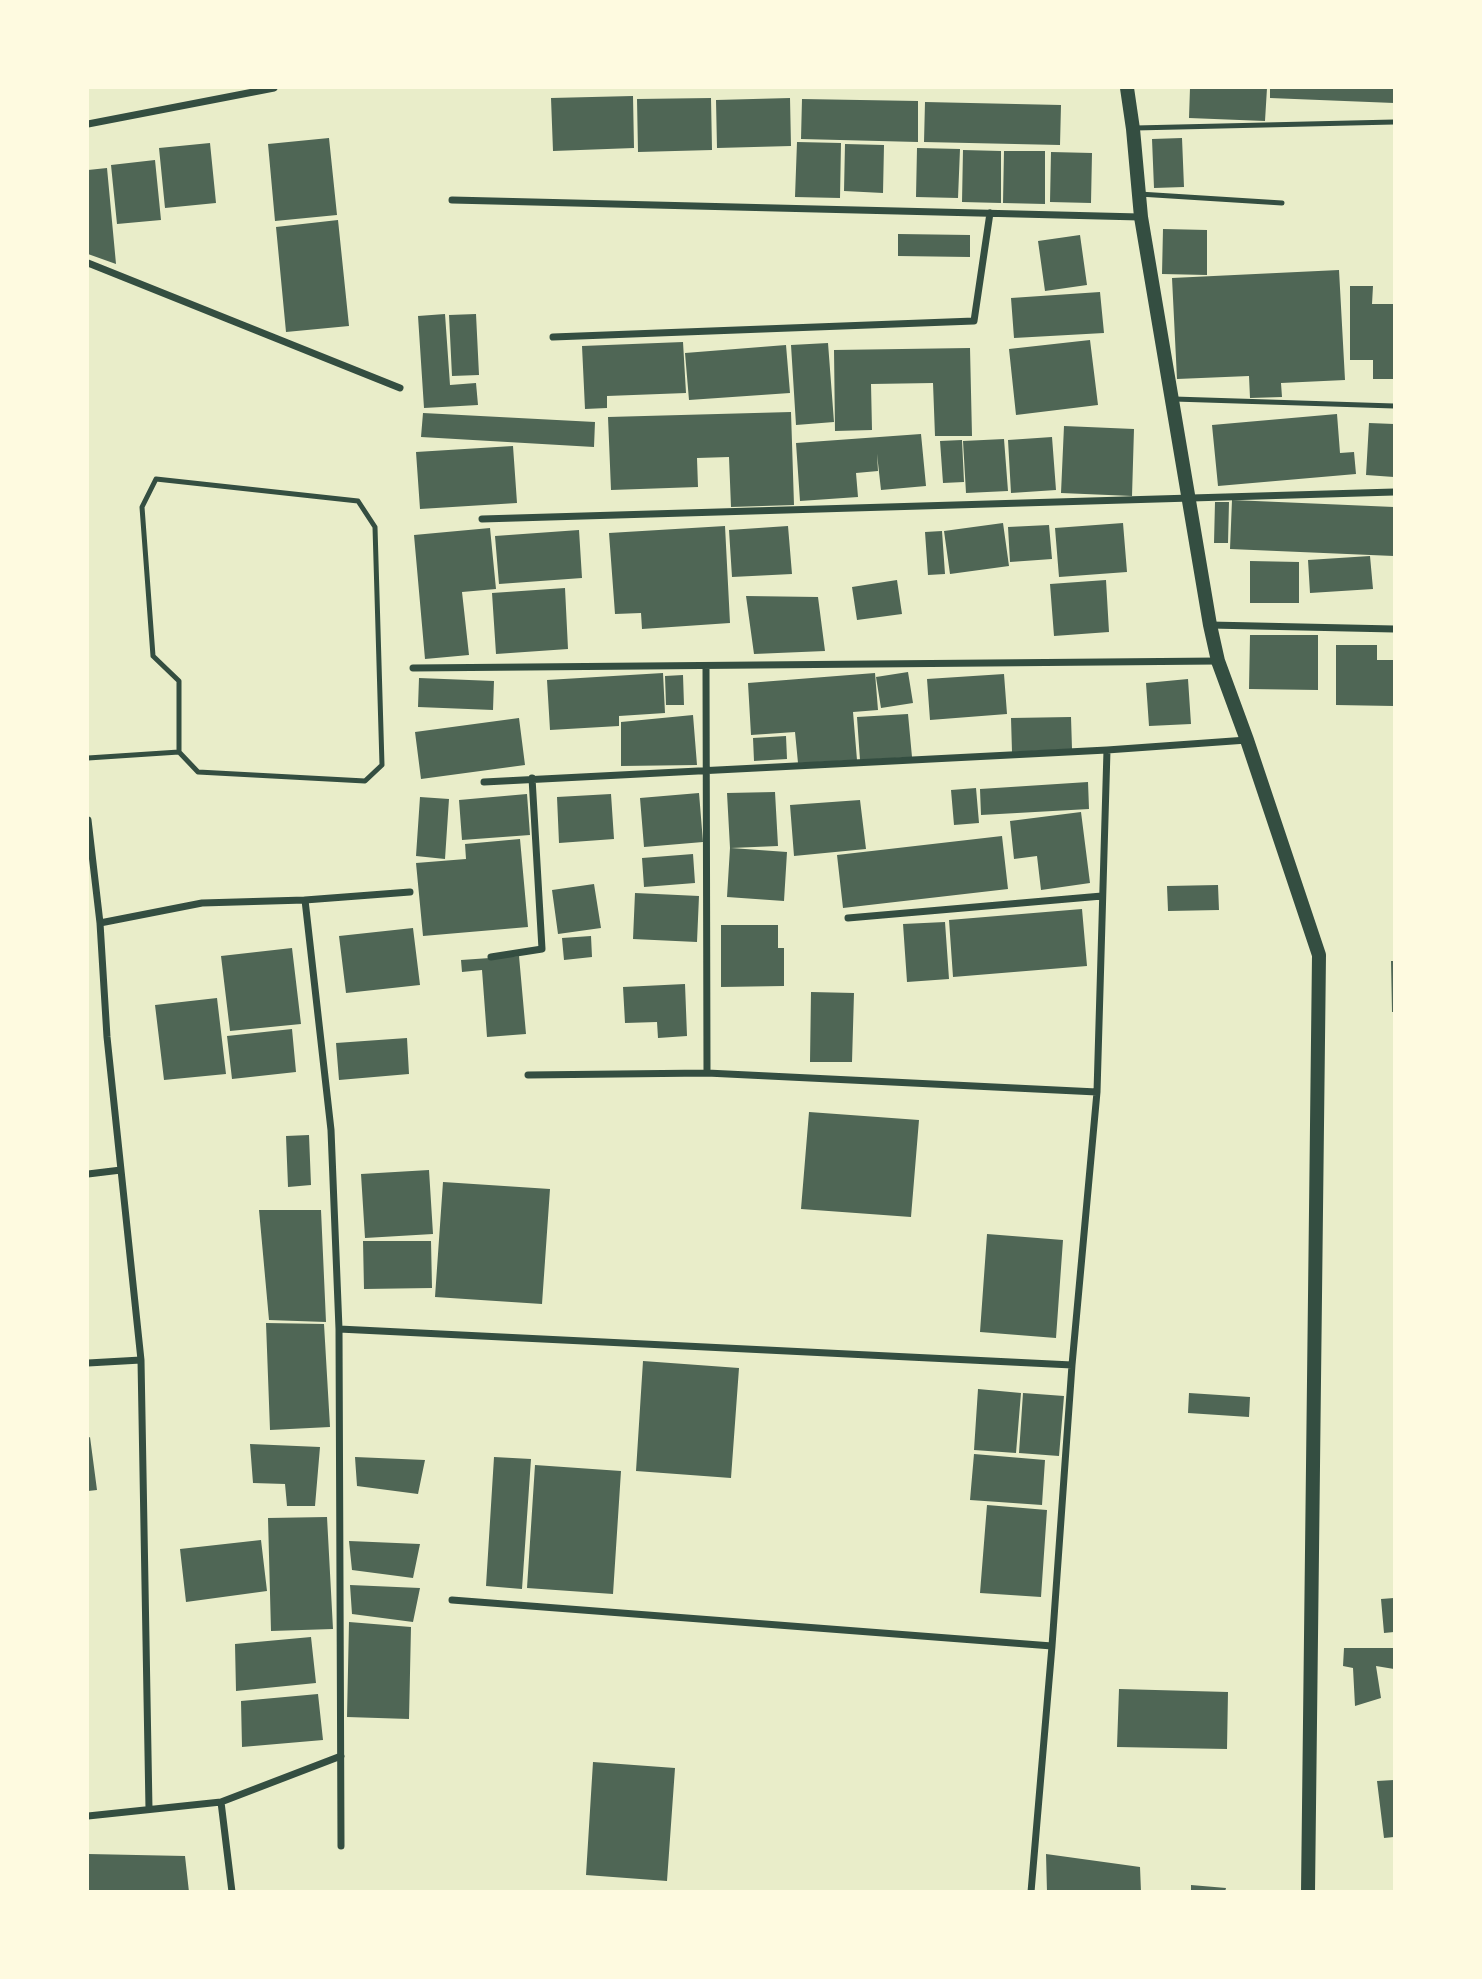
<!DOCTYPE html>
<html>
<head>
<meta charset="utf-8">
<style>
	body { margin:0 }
	#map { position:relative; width:1482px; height:1979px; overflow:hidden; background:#e9edc9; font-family:"Fira Sans Condensed",sans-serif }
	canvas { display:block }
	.frame { position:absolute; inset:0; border:89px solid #fefae0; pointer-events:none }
</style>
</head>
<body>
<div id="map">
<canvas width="1482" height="1979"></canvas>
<div class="frame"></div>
</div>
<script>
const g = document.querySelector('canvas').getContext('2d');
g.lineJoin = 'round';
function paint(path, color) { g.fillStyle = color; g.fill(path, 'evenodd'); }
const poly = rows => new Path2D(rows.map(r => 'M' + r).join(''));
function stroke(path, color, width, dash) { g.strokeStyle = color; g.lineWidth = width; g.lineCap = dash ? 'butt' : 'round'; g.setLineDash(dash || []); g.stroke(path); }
paint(poly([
	[1190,88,1267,88,1265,121,1189,118],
	[1270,88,1394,88,1394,103,1270,98],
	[633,96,634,148,553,151,551,98],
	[711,98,712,150,638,152,637,99],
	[790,98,791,146,717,148,716,100],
	[802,99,918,101,918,142,801,139],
	[925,102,1061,105,1060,145,924,142],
	[329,138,337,215,275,221,268,144],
	[1182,138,1184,187,1154,188,1152,139],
	[797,142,841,143,840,198,795,197],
	[210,143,216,203,165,208,159,148],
	[845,144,884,145,883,193,844,191],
	[917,148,960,149,958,198,916,197],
	[963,150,1001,151,1001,203,962,202],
	[1004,151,1045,151,1045,204,1003,203],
	[1051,152,1092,153,1091,203,1050,202],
	[155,160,161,220,117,224,111,165],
	[107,168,116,264,88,254,88,170],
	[338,220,349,326,286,332,276,227],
	[1163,229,1207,230,1207,275,1162,274],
	[898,234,970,235,970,257,898,256],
	[1080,235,1087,285,1045,291,1038,241],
	[1339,270,1345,380,1281,383,1282,397,1250,398,1249,376,1177,379,1172,278],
	[1350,286,1373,286,1372,304,1394,304,1394,379,1373,379,1373,360,1350,360],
	[1100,292,1104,333,1014,338,1011,298],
	[445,314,450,385,476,383,478,405,424,408,418,316],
	[476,314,479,375,452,376,449,315],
	[1090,340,1098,405,1016,415,1009,349],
	[683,342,686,393,607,396,607,408,585,409,582,346],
	[828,343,834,422,796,425,791,345],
	[786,345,790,393,689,400,685,353],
	[970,348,972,436,935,436,933,383,871,384,872,430,835,431,834,350],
	[791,412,794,505,731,507,729,457,697,458,698,487,611,490,608,417],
	[423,413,595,422,594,447,421,437],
	[1337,414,1340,453,1354,452,1356,474,1218,486,1212,425],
	[1369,423,1394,424,1394,477,1366,475],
	[1064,426,1134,429,1132,496,1061,493],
	[921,434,926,486,881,490,877,454,878,471,856,473,858,497,800,501,796,443],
	[1052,437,1056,490,1011,493,1008,440],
	[1004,439,1008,491,966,493,963,441],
	[962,440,964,482,943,483,940,441],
	[513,446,517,503,420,509,416,452],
	[1232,500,1394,507,1394,556,1230,549],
	[1215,502,1229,502,1228,543,1214,543],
	[1003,523,1009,566,950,574,944,531],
	[1123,523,1127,572,1059,577,1055,528],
	[1049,525,1052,559,1010,562,1008,527],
	[725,526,730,623,642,629,641,613,615,614,609,533],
	[788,526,792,574,732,577,729,530],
	[490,528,496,589,462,592,469,655,425,659,414,535],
	[579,530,582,578,499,584,495,536],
	[942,531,945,574,928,575,925,532],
	[1370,556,1373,589,1310,593,1308,560],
	[1250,561,1299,562,1299,603,1250,603],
	[897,580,902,614,857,620,852,587],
	[1106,580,1109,632,1054,636,1050,584],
	[565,588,568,649,496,654,492,593],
	[746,596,818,597,825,651,754,654],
	[1250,635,1318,635,1318,690,1249,689],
	[1336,645,1377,645,1377,660,1394,660,1394,706,1336,705],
	[908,672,913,703,881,708,876,677],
	[663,673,665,713,619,716,619,726,550,730,547,680],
	[875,673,878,710,853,712,857,760,798,763,795,732,751,735,748,683],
	[1004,674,1007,714,930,720,927,679],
	[683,675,684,705,666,705,665,676],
	[419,678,494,681,493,710,418,707],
	[1188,679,1191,724,1149,726,1146,683],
	[908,714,912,757,860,760,857,717],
	[693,715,697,765,621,766,621,722],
	[1071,717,1072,749,1012,752,1011,718],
	[519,718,525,765,421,779,415,732],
	[786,736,787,759,754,761,753,738],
	[1088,782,1089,809,981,815,980,789],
	[976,788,979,823,954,825,951,790],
	[775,792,778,846,731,848,787,852,784,901,727,897,730,848,727,793],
	[699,793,703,842,644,847,640,798],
	[527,794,530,835,462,840,459,800],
	[611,794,614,839,559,843,557,797],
	[420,797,449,799,445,859,416,856],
	[860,800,866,849,794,856,790,805],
	[1081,812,1090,883,1041,890,1037,856,1014,859,1010,821],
	[1002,836,1008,889,843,908,837,855],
	[520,839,528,927,423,936,416,863,466,859,465,844],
	[693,854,695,883,644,887,642,858],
	[594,884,601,928,558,934,552,890],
	[1218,885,1219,910,1168,911,1167,886],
	[635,893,699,896,697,942,633,939],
	[1082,909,1087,966,953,977,949,920],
	[945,922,949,979,907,982,903,924],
	[721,925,778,925,778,948,784,948,784,986,721,987],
	[413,928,420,985,346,993,339,936],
	[591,936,592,957,564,960,562,938],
	[292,948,301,1024,230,1031,221,956],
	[519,956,526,1034,487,1037,482,970,462,972,461,960],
	[1391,961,1394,961,1394,1012,1392,1012],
	[685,984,687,1036,658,1038,657,1022,625,1023,623,987],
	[811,992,854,993,852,1062,810,1062],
	[217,998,226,1074,164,1080,155,1005],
	[292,1029,296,1072,232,1079,227,1036],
	[407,1038,409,1074,339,1080,336,1043],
	[809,1112,919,1120,911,1217,801,1209],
	[309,1135,311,1185,288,1187,286,1136],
	[429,1170,433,1234,365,1238,361,1174],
	[443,1182,550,1189,542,1304,435,1297],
	[259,1210,321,1210,326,1322,269,1320],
	[987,1234,1063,1240,1056,1338,980,1332],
	[363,1241,431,1241,432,1288,364,1289],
	[266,1323,324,1324,330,1427,270,1430],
	[643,1361,739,1368,731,1478,636,1471],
	[978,1389,1021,1393,1016,1453,974,1450],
	[1023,1393,1064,1396,1059,1456,1019,1453],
	[1189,1393,1250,1397,1249,1417,1188,1413],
	[90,1437,97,1490,88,1491,88,1438],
	[250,1444,320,1447,315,1506,287,1506,285,1484,253,1483],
	[974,1454,1045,1460,1042,1505,970,1500],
	[355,1457,425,1460,418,1494,357,1486],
	[494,1457,531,1459,522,1589,486,1586],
	[535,1465,621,1471,613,1594,527,1588],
	[987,1505,1047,1510,1041,1597,980,1593],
	[327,1517,333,1629,271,1631,268,1518],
	[261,1540,267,1591,186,1602,180,1549],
	[349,1541,420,1544,413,1578,352,1570],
	[350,1585,420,1588,413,1622,352,1614],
	[1394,1598,1394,1632,1384,1633,1381,1599],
	[349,1622,411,1627,409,1719,347,1717],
	[311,1637,316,1683,236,1691,235,1644],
	[1344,1648,1394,1648,1394,1669,1376,1666,1381,1698,1355,1706,1353,1668,1343,1666],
	[1119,1689,1228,1692,1227,1749,1117,1747],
	[318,1694,323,1740,242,1747,241,1701],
	[593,1762,675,1768,667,1881,586,1875],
	[1394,1780,1394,1837,1384,1838,1377,1781],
	[88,1854,185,1856,189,1892,88,1892],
	[1046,1854,1140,1867,1141,1892,1047,1892],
	[1191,1885,1226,1888,1225,1892,1191,1892]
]), '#4f6655');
stroke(poly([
	[1135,128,1394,122],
	[1139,194,1282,203],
	[1174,399,1394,406],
	[88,758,179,752,198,772,365,781,382,765,375,527,358,501,156,479,142,507,153,656,179,681,179,752]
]), '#344e41', 5);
stroke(poly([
	[88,124,274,88],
	[452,200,1140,217],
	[88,263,400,388],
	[553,337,974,321,990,213],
	[482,519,1394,492],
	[1210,625,1394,629],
	[413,668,1218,661],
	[484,782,1107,750,1247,740],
	[88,820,100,923,107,1037,141,1360,149,1809],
	[305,900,410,892],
	[848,918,1102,896],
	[100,923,202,903,305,900,331,1130,339,1329,341,1846],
	[491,957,542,949,532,778],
	[707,1073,1097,1092],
	[528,1075,707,1073,706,667],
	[88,1174,121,1170],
	[339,1329,1072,1365],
	[88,1363,141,1360],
	[452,1600,1052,1646],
	[221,1802,232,1892],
	[88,1816,221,1802,341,1756],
	[1031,1892,1052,1646,1072,1365,1097,1092,1107,750]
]), '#344e41', 7);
stroke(poly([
	[1127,88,1133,129,1141,217,1210,625,1218,661,1247,740,1319,955,1308,1892]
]), '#344e41', 14);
</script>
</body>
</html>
